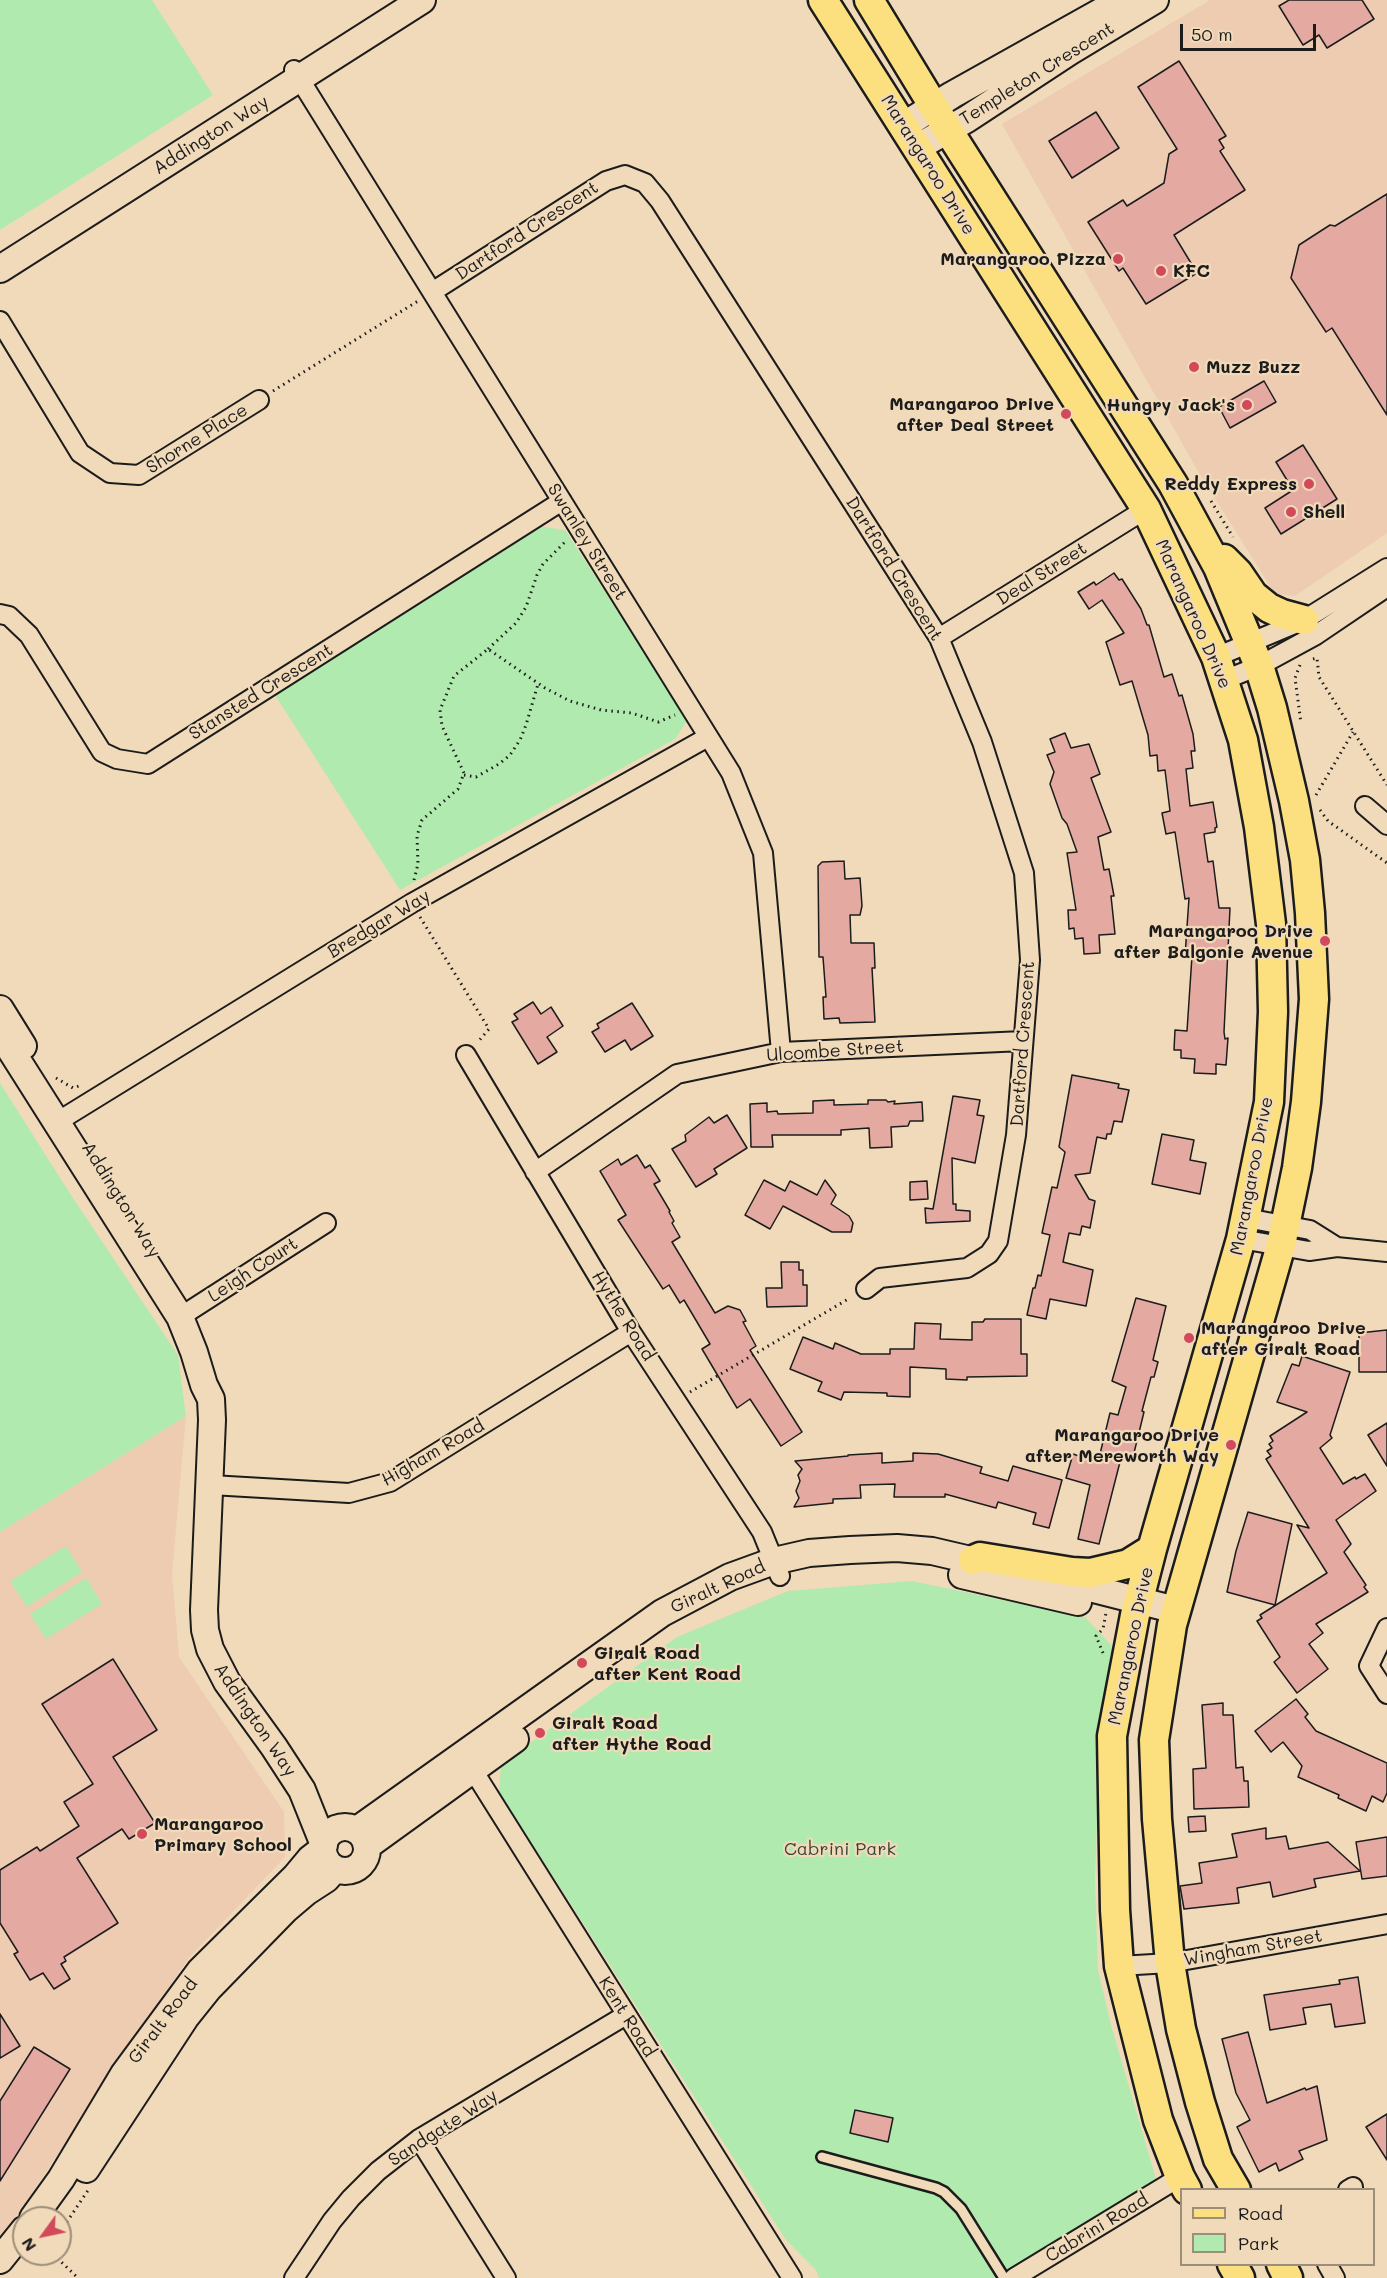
<!DOCTYPE html>
<html>
<head>
<meta charset="utf-8">
<style>
	body { margin:0 }
	#map { position:relative; width:1387px; height:2278px; overflow:hidden; background:#f1dab9; font-family:Mali,sans-serif }
	canvas { display:block }
	.legend { position:absolute; left:1180px; top:2188px; width:195px; height:78px; box-sizing:border-box; background:#f1dab9; border:2px solid #9c8e7a; margin:0; padding:8px 10px; list-style:none; font-size:18px; color:#1c1c1c }
	.legend li { display:flex; align-items:center; gap:12px; height:30px }
	.legend b { width:30px; border:2px solid #9c8e7a }
	.north { position:absolute; left:12px; top:2206px; width:60px; height:60px; box-sizing:border-box; background:#f1dab9; border:2px solid #9c8e7a; border-radius:50%; rotate:237deg; font-size:16px; font-weight:700; line-height:24px; text-align:center; color:#1c1c1c }
	.north::after { content:''; display:block; margin:auto; width:21px; height:27px; background:#d1495b; clip-path:polygon(50% 0,100% 100%,50% 72%,0 100%) }
	.scale { position:absolute; left:1180px; top:24px; width:136px; height:27px; box-sizing:border-box; border:3px solid #1c1c1c; border-top:0; padding-left:8px; font-size:18px; line-height:21px; white-space:nowrap; color:#1c1c1c; -webkit-text-stroke:4px #f1dab9; paint-order:stroke }
</style>
</head>
<body>
<div id="map">
<canvas width="1387" height="2278"></canvas>
<ul class="legend">
<li><b style="height:8px;background:#fce080"></b>Road</li>
<li><b style="height:16px;background:#b1eaae"></b>Park</li>
</ul>
<div class="north">N</div>
<div class="scale">50 m</div>
</div>
<script>
const g = document.querySelector('canvas').getContext('2d');
g.lineJoin = 'round';
function paint(path, color) { g.fillStyle = color; g.fill(path, 'evenodd'); }
const poly = rows => new Path2D(rows.map(r => 'M' + r).join(''));
function stroke(path, color, width, dash) { g.strokeStyle = color; g.lineWidth = width; g.lineCap = dash ? 'butt' : 'round'; g.setLineDash(dash || []); g.stroke(path); }
function write(font, color, halo, rows, align = 'center') {
  g.font = font + ' Mali,sans-serif'; g.lineWidth = 4.5; g.setLineDash([]); g.textBaseline = 'middle'; g.strokeStyle = halo; g.fillStyle = color; for (const [text, x, y, turn = 0] of rows) {
    g.save(); g.translate(x, y); g.rotate((+turn || 0) * Math.PI / 180); g.textAlign = isNaN(turn) ? turn : align; if (halo) g.strokeText(text, 0, 0); g.fillText(text, 0, 0); g.restore();
  }
}
paint(poly([
	[1210,0,1387,0,1387,533,1295,596,1275,594,1199,473,1002,124],
	[186,1416,172,1574,179,1657,284,1812,285,1857,188,1959,0,2241,0,1532]
]), '#edccb2');
paint(poly([
	[0,0,152,0,213,95,0,230],
	[539,526,565,530,688,719,675,739,400,890,275,695],
	[0,1083,69,1192,178,1355,186,1416,0,1532],
	[66,1546,82,1572,27,1607,10,1581],
	[86,1578,102,1604,46,1639,30,1614],
	[912,1581,1085,1617,1112,1646,1100,1733,1095,1879,1098,1970,1111,2025,1156,2179,998,2278,819,2278,816,2270,786,2240,499,1792,501,1764,677,1637,788,1591]
]), '#b1eaae');
const building = poly([
	[1289,0,1362,0,1374,19,1327,48,1319,35,1303,45,1279,6,1289,0],
	[1179,61,1226,136,1219,140,1224,148,1220,151,1245,190,1174,235,1197,273,1146,304,1123,268,1119,271,1088,222,1123,200,1127,206,1164,183,1169,154,1177,149,1138,87,1179,61],
	[1096,112,1119,148,1072,178,1049,141,1096,112],
	[1387,194,1387,415,1332,328,1326,332,1291,278,1299,245,1330,225,1335,226,1387,194],
	[1264,381,1276,402,1230,428,1219,407,1264,381],
	[1303,445,1337,499,1281,534,1265,508,1293,490,1276,462,1303,445],
	[1114,573,1119,580,1122,579,1141,609,1147,625,1149,625,1164,677,1172,674,1179,696,1182,695,1193,734,1195,751,1191,751,1193,768,1186,769,1190,806,1213,802,1217,827,1215,828,1215,832,1204,834,1208,862,1213,861,1219,908,1230,908,1224,1032,1225,1039,1228,1038,1226,1065,1216,1064,1216,1074,1194,1073,1195,1059,1181,1058,1181,1050,1174,1050,1175,1030,1187,1031,1192,956,1185,956,1189,898,1185,899,1175,832,1166,834,1162,813,1170,811,1165,770,1158,771,1157,755,1150,756,1148,735,1132,681,1120,685,1106,642,1124,633,1102,600,1089,609,1078,592,1094,582,1096,585,1114,573],
	[1065,733,1071,748,1089,744,1100,774,1091,778,1111,832,1098,837,1104,870,1109,869,1114,896,1111,896,1115,934,1099,935,1100,953,1084,954,1083,938,1075,939,1074,928,1069,929,1068,910,1076,910,1067,853,1077,852,1067,824,1062,818,1050,784,1054,772,1047,755,1055,752,1050,739,1065,733],
	[844,861,845,879,860,878,862,906,860,915,850,915,851,943,874,943,875,968,872,968,875,1022,840,1023,839,1018,824,1019,823,997,826,997,823,957,819,957,818,866,822,862,844,861],
	[533,1002,541,1014,551,1007,563,1026,547,1037,557,1052,538,1064,512,1022,518,1019,514,1014,533,1002],
	[632,1003,653,1036,631,1050,625,1040,605,1052,592,1032,599,1028,597,1024,632,1003],
	[1072,1075,1119,1084,1118,1088,1129,1090,1122,1122,1114,1121,1111,1134,1107,1134,1106,1139,1097,1137,1090,1173,1075,1175,1089,1199,1095,1201,1090,1228,1082,1226,1080,1235,1069,1233,1063,1262,1093,1270,1086,1306,1050,1299,1046,1319,1027,1315,1033,1288,1035,1288,1038,1275,1041,1276,1050,1235,1042,1233,1052,1187,1057,1188,1065,1152,1059,1147,1072,1075],
	[953,1096,980,1100,977,1115,984,1116,975,1163,952,1158,953,1204,956,1204,956,1210,970,1211,970,1221,926,1223,925,1208,933,1209,953,1096],
	[834,1100,834,1105,868,1104,868,1100,886,1100,888,1102,895,1101,894,1104,922,1102,923,1121,910,1121,908,1126,891,1127,892,1147,870,1148,869,1128,841,1130,841,1135,772,1135,773,1147,751,1147,750,1104,767,1103,767,1112,777,1111,778,1114,813,1113,813,1101,834,1100],
	[727,1115,747,1148,714,1169,717,1174,696,1187,672,1149,686,1141,685,1135,709,1117,714,1123,727,1115],
	[1162,1134,1194,1140,1190,1160,1206,1163,1200,1194,1152,1184,1162,1134],
	[637,1155,645,1168,650,1165,660,1181,654,1184,670,1211,669,1212,674,1221,672,1223,680,1237,672,1242,715,1313,728,1306,740,1310,746,1321,743,1322,756,1346,750,1350,802,1432,781,1446,750,1399,737,1408,702,1349,710,1344,684,1300,680,1303,669,1285,663,1289,618,1220,626,1215,600,1171,618,1159,621,1165,637,1155],
	[764,1180,785,1191,790,1181,817,1195,825,1180,836,1195,831,1204,849,1216,853,1223,851,1232,832,1232,783,1206,770,1229,745,1215,764,1180],
	[927,1181,928,1199,910,1200,910,1182,927,1181],
	[781,1262,799,1262,799,1270,803,1270,803,1285,807,1285,807,1306,767,1307,766,1288,782,1288,781,1262],
	[1136,1298,1166,1306,1153,1360,1158,1362,1154,1377,1151,1377,1142,1411,1144,1412,1132,1461,1121,1458,1099,1544,1078,1539,1090,1485,1066,1478,1073,1454,1079,1456,1080,1453,1099,1458,1110,1413,1118,1415,1126,1387,1112,1381,1136,1298],
	[985,1319,1021,1319,1021,1354,1027,1354,1027,1376,967,1377,967,1380,946,1379,946,1369,910,1367,910,1397,887,1396,887,1393,844,1392,841,1400,818,1391,822,1382,790,1369,803,1337,833,1349,835,1343,861,1354,890,1354,890,1349,914,1349,915,1323,941,1324,940,1339,972,1340,972,1322,983,1322,985,1319],
	[1387,1330,1387,1372,1359,1372,1359,1333,1387,1330],
	[1302,1356,1350,1372,1330,1435,1332,1438,1320,1448,1343,1484,1355,1477,1356,1479,1365,1474,1376,1491,1336,1520,1351,1544,1344,1552,1366,1585,1364,1587,1368,1592,1316,1624,1323,1633,1309,1644,1328,1669,1297,1693,1274,1662,1280,1657,1257,1621,1262,1618,1260,1615,1327,1573,1297,1525,1309,1528,1266,1459,1271,1456,1267,1451,1272,1448,1269,1444,1273,1441,1270,1436,1307,1412,1277,1402,1292,1364,1299,1366,1302,1356],
	[1387,1423,1387,1466,1368,1435,1387,1423],
	[882,1453,882,1463,913,1461,913,1453,938,1454,982,1467,980,1473,1008,1481,1013,1466,1062,1480,1049,1528,1033,1524,1036,1513,998,1502,996,1508,945,1494,945,1497,894,1497,895,1484,860,1485,861,1498,833,1499,833,1503,794,1507,799,1498,796,1491,800,1481,798,1475,802,1469,795,1461,848,1456,848,1455,882,1453],
	[1248,1512,1292,1524,1275,1605,1227,1592,1236,1551,1248,1512],
	[113,1659,157,1730,113,1757,155,1823,129,1839,122,1829,77,1858,118,1923,64,1957,66,1961,61,1964,70,1979,54,1989,43,1973,30,1980,14,1954,18,1952,0,1923,0,1870,37,1847,40,1851,79,1826,64,1802,93,1784,42,1704,113,1659],
	[1296,1699,1308,1714,1305,1717,1316,1731,1387,1763,1387,1793,1383,1802,1372,1796,1366,1811,1338,1798,1339,1795,1298,1777,1302,1766,1283,1742,1271,1752,1255,1731,1296,1699],
	[1223,1703,1223,1715,1233,1715,1236,1768,1243,1767,1244,1781,1248,1781,1249,1807,1194,1809,1193,1769,1206,1768,1202,1705,1223,1703],
	[1205,1816,1206,1831,1189,1832,1188,1817,1205,1816],
	[1266,1828,1266,1839,1286,1836,1289,1849,1328,1842,1360,1871,1314,1879,1316,1887,1273,1897,1270,1882,1237,1888,1239,1903,1184,1909,1180,1886,1202,1883,1199,1863,1237,1857,1232,1834,1266,1828],
	[1387,1837,1387,1876,1362,1879,1356,1842,1387,1837],
	[1358,1977,1365,2023,1335,2027,1331,2004,1303,2008,1306,2024,1270,2030,1264,1995,1340,1984,1339,1980,1358,1977],
	[0,2014,20,2046,0,2058,0,2014],
	[1248,2032,1267,2103,1305,2088,1306,2090,1317,2086,1327,2140,1299,2151,1303,2159,1279,2171,1276,2163,1259,2172,1237,2127,1250,2120,1236,2093,1222,2039,1248,2032],
	[34,2047,70,2069,0,2181,0,2101,34,2047],
	[855,2110,893,2118,888,2142,850,2133,855,2110],
	[1387,2114,1387,2160,1366,2127,1387,2114]
]);
paint(building, '#e4aaa2');
stroke(building, '#1c1c1c', 1.5);
const lane = poly([
	[822,2157,936,2188,944,2192,961,2209,1004,2278]
]);
const street = poly([
	[294,70,731,773,763,853,781,1052],
	[432,292,606,181,625,175,645,183,660,201,939,638,982,742,1024,873,1030,960,1016,1135,998,1241,989,1254,967,1268,880,1278,866,1289],
	[0,321,80,453,110,473,139,475,259,400],
	[0,614,9,616,29,635,102,752,117,759,148,764,562,501],
	[939,638,1146,509],
	[1216,657,1304,620,1387,568],
	[1224,680,1259,666,1316,635,1387,587],
	[1365,806,1387,825],
	[466,1055,631,1332,762,1532,780,1576],
	[57,1122,412,903,708,737],
	[535,1172,677,1074,781,1052,1023,1041],
	[1246,1218,1310,1230,1337,1247],
	[1241,1239,1309,1251,1337,1247,1387,1252],
	[180,1317,326,1223],
	[211,1485,349,1493,390,1482,631,1332],
	[1387,1628,1369,1666,1387,1694],
	[466,1759,792,2278],
	[1119,1966,1170,1963,1387,1924],
	[419,2139,506,2278],
	[1348,2190,1353,2187],
	[1327,2264,1335,2278],
	[294,2278,332,2221,351,2198,378,2171,419,2139,626,2015],
	[1014,2278,1180,2177]
]);
const secondary = poly([
	[903,126,952,95,1122,0],
	[918,147,967,119,1069,52,1155,0],
	[0,269,422,0],
	[0,1009,23,1046],
	[0,1033,180,1317,194,1352,204,1385,211,1399,212,1420,204,1610,205,1630,210,1649,227,1682,274,1747,302,1790,324,1845],
	[962,1575,1078,1602],
	[1054,1579,1176,1610],
	'323 1849a22 22 0 1 1 44 0a22 22 0 1 1-44 0Z',
	[357,1830,662,1613,730,1577,774,1561,809,1553,850,1550,897,1548,932,1551,992,1565],
	[367,1846,515,1739],
	[86,2169,185,2018,209,1988,286,1909,306,1892,326,1879,335,1869],
	[33,2218,61,2179,124,2074,200,1971,295,1877,310,1859,323,1849],
	[0,2260,24,2230]
]);
const primary = poly([
	[823,0,1146,509,1216,657,1243,740,1259,827,1271,924,1273,1012,1269,1102,1241,1239,1152,1549,1135,1615,1112,1736,1115,1910,1119,1966,1158,2120,1180,2177,1187,2190],
	[869,0,948,130,1173,484,1218,567,1259,666,1272,708,1294,801,1305,860,1310,913,1314,999,1306,1102,1297,1168,1281,1245,1172,1625,1154,1740,1157,1819,1170,1963,1181,2029,1200,2102,1218,2159,1236,2190],
	[1224,559,1238,573,1253,595,1269,608,1282,614,1304,620],
	[973,1560,980,1557,1072,1572,1090,1573,1128,1564,1152,1549],
	[1232,2264,1240,2278],
	[1281,2264,1288,2278]
]);
stroke(lane, '#1c1c1c', 14);
stroke(street, '#1c1c1c', 22);
stroke(secondary, '#1c1c1c', 30);
stroke(primary, '#1c1c1c', 33);
stroke(poly([
	[273,391,418,301],
	[1211,501,1233,537],
	[488,649,516,623,526,607,537,575,543,564,566,541],
	[1313,659,1317,658,1319,677,1387,785],
	[1300,665,1295,678,1301,723],
	[464,775,476,777,499,764,510,755,520,740,526,725,538,684],
	[1316,795,1353,732],
	[1320,810,1328,821,1387,863],
	[414,880,418,864,417,836,422,820,458,789,464,773,442,726,440,710,454,676,488,649,545,688,570,701,601,710,632,713,658,722,675,715],
	[420,917,489,1029,477,1043],
	[56,1078,73,1088,79,1086],
	[690,1392,850,1298],
	[1103,1653,1096,1636,1103,1629,1106,1613],
	[60,2232,89,2189],
	[53,2254,78,2278]
]), '#1c1c1c', 3, [1.5, 4.5]);
stroke(lane, '#f1dab9', 9);
stroke(street, '#f1dab9', 18);
stroke(secondary, '#f1dab9', 26);
stroke(primary, '#fce080', 28);
for (const [x, y, r, color] of [
	[1118,259,6,"#d1495b"],
	[1161,271,6,"#d1495b"],
	[1194,367,6,"#d1495b"],
	[1247,405,6,"#d1495b"],
	[1066,414,6,"#d1495b"],
	[1309,484,6,"#d1495b"],
	[1291,512,6,"#d1495b"],
	[1325,941,6,"#d1495b"],
	[1189,1338,6,"#d1495b"],
	[1231,1445,6,"#d1495b"],
	[582,1663,6,"#d1495b"],
	[540,1733,6,"#d1495b"],
	[142,1834,6,"#d1495b"]
]) { const dot = new Path2D(); dot.arc(x, y, r, 0, 2 * Math.PI); g.fillStyle = color; g.fill(dot); stroke(dot, '#f1dab9', 2); }
write('18px', '#1c1c1c', '#f1dab9', [
	["Templeton Crescent",1037,74,-32],
	["Addington Way",211,135,-32],
	["Marangaroo Drive",928,165,58],
	["Dartford Crescent",527,231,-33],
	["Shorne Place",197,439,-32],
	["Swanley Street",587,542,58],
	["Dartford Crescent",894,569,58],
	["Deal Street",1042,574,-32],
	["Marangaroo Drive",1193,614,66],
	["Stansted Crescent",261,692,-32],
	["Bredgar Way",379,924,-31],
	["Dartford Crescent",1023,1044,-86],
	["Ulcombe Street",835,1051,-4],
	["Marangaroo Drive",1252,1176,-79],
	["Addington Way",121,1200,58],
	["Leigh Court",253,1270,-33],
	["Hythe Road",623,1316,58],
	["Higham Road",433,1453,-30],
	["Giralt Road",718,1587,-25],
	["Marangaroo Drive",1131,1646,-78],
	["Addington Way",255,1720,56],
	["Wingham Street",1253,1948,-10],
	["Kent Road",627,2017,58],
	["Giralt Road",163,2021,-53],
	["Sandgate Way",443,2128,-33],
	["Cabrini Road",1097,2228,-31]
]);
write('bold 18px', '#1c1c1c', '#f1dab9', [
	["Marangaroo Pizza",1106,259,"right"],
	["KFC",1173,271],
	["Muzz Buzz",1206,367],
	["Marangaroo Drive",1054,404,"right"],
	["after Deal Street",1054,425,"right"],
	["Hungry Jack's",1235,405,"right"],
	["Reddy Express",1297,484,"right"],
	["Shell",1303,512],
	["Marangaroo Drive",1313,931,"right"],
	["after Balgonie Avenue",1313,952,"right"],
	["Marangaroo Drive",1201,1328],
	["after Giralt Road",1201,1349],
	["Marangaroo Drive",1219,1435,"right"],
	["after Mereworth Way",1219,1456,"right"],
	["Giralt Road",594,1653],
	["after Kent Road",594,1674],
	["Giralt Road",552,1723],
	["after Hythe Road",552,1744],
	["Marangaroo",154,1824],
	["Primary School",154,1845]
], 'left');
write('18px', '#3a4539', '#f1dab9', [
	["Cabrini Park",840,1849]
]);
</script>
</body>
</html>
